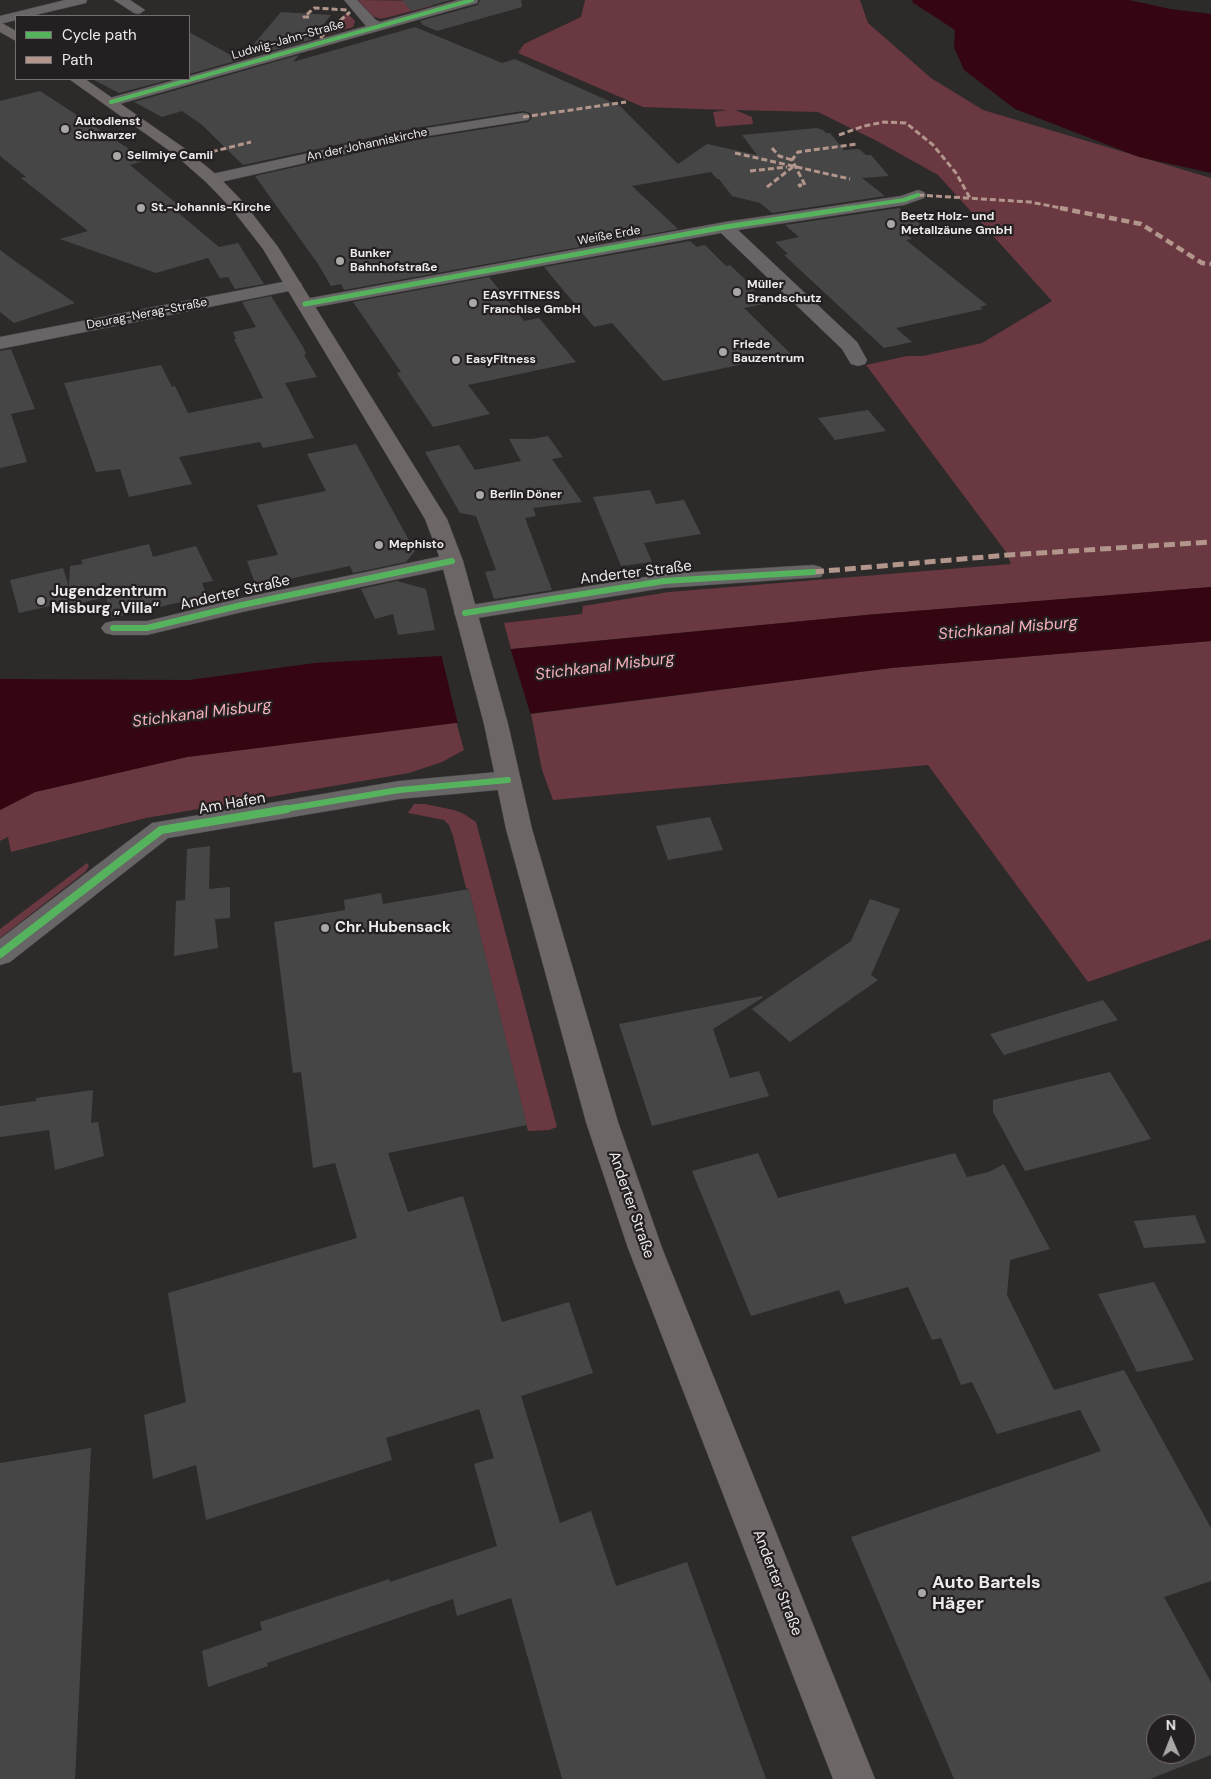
<!DOCTYPE html>
<html>
<head>
<meta charset="utf-8">
<style>
	body { margin:0 }
	#map { position:relative; width:1211px; height:1779px; overflow:hidden; background:#2d2a2a; font-family:"DM Sans",sans-serif }
	canvas { display:block }
	.legend { position:absolute; left:15px; top:15px; width:175px; height:65px; box-sizing:border-box; background:#241f20; border:1px solid #747071; margin:0; padding:6px 9px; list-style:none; font-size:15px; color:#edeaea }
	.legend li { display:flex; align-items:center; gap:10px; height:25px }
	.legend b { width:25px; border:1px solid #747071 }
	.north { position:absolute; left:1146px; top:1714px; width:50px; height:50px; box-sizing:border-box; background:#241f20; border:1px solid #747071; border-radius:50%; rotate:359deg; font-size:14px; font-weight:700; line-height:20px; text-align:center; color:#edeaea }
	.north::after { content:''; display:block; margin:auto; width:18px; height:22px; background:#aaa7a7; clip-path:polygon(50% 0,100% 100%,50% 72%,0 100%) }
</style>
</head>
<body>
<div id="map">
<canvas width="1211" height="1779"></canvas>
<ul class="legend">
<li><b style="height:6px;background:#56b35d"></b>Cycle path</li>
<li><b style="height:6px;background:#b2968c"></b>Path</li>
</ul>
<div class="north">N</div>
</div>
<script>
const g = document.querySelector('canvas').getContext('2d');
g.lineJoin = 'round';
function paint(path, color) { g.fillStyle = color; g.fill(path, 'evenodd'); }
const poly = rows => new Path2D(rows.map(r => 'M' + r).join(''));
function stroke(path, color, width, dash) { g.strokeStyle = color; g.lineWidth = width; g.lineCap = dash ? 'butt' : 'round'; g.setLineDash(dash || []); g.stroke(path); }
function write(font, color, halo, rows, align = 'center') {
  g.font = font + ' "DM Sans",sans-serif'; g.lineWidth = 4.5; g.setLineDash([]); g.textBaseline = 'middle'; g.strokeStyle = halo; g.fillStyle = color; for (const [text, x, y, turn = 0] of rows) {
    g.save(); g.translate(x, y); g.rotate((+turn || 0) * Math.PI / 180); g.textAlign = isNaN(turn) ? turn : align; if (halo) g.strokeText(text, 0, 0); g.fillText(text, 0, 0); g.restore();
  }
}
paint(poly([
	[358,0,428,1,432,6,381,19,372,16],
	[585,0,860,0,868,23,931,78,983,110,1211,178,1211,587,866,615,511,649,504,623,582,614,583,606,669,592,1011,564,1006,552,866,365,907,356,923,356,982,343,1052,301,938,175,877,141,818,112,735,110,752,117,753,124,716,127,713,112,728,110,643,107,518,53,524,44,581,17],
	[347,13,355,21,353,27,323,36],
	[1211,641,1211,939,1088,982,928,765,553,800,542,770,531,714,891,668],
	[456,721,464,750,442,762,409,773,146,818,11,852,8,837,0,841,0,810,35,792,187,757],
	[414,804,425,804,454,810,464,814,476,822,557,1127,549,1130,528,1131,469,889,466,888,453,836,449,825,444,820,408,813],
	[87,863,89,866,85,872,0,938,0,929]
]), '#6a3840');
paint(poly([
	[913,0,1129,0,1170,9,1211,14,1211,173,1139,157,1015,109,964,70,954,47,955,30,912,2],
	[1211,587,1211,641,891,668,187,757,35,792,0,810,0,679,189,680,315,663,441,656,866,615]
]), '#350512');
paint(poly([
	[510,647,531,716,458,724,441,654]
]), '#2d2a2a');
paint(poly([
	[402,0,451,0,411,11],
	[480,0,521,0,522,7,437,31,423,25,420,21,478,5],
	[281,12,331,15,311,40,241,59],
	[415,27,502,63,515,59,620,106,678,164,707,144,757,155,742,135,817,128,823,130,826,133,830,133,844,150,859,149,866,155,871,155,889,176,862,178,885,196,772,213,760,203,732,196,719,179,717,179,711,172,632,186,678,229,344,290,341,284,331,286,318,264,255,176,415,140,528,122,532,118,530,113,523,111,415,128,243,165,201,124,182,111,162,117,134,102,299,55,293,62],
	[189,32,227,53,239,60,189,74],
	[92,79,172,79,119,93],
	[40,91,146,160,130,165,182,208,175,210,219,247,238,243,264,284,235,289,228,277,220,278,208,258,156,273,60,239,88,231,21,178,26,177,0,156,0,101],
	[899,208,923,226,906,230,912,234,907,235,912,239,906,240,987,305,980,307,983,309,896,328,912,342,884,348,784,255,788,254,775,242,799,237,785,225],
	[690,241,697,247,705,245,726,266,730,265,756,290,751,291,764,304,744,308,791,354,663,381,612,323,594,327,544,267],
	[0,250,19,264,75,303,14,323,0,312],
	[489,277,524,321,539,318,576,362,468,385,490,414,433,427,400,378,397,373,401,372,353,302],
	[271,296,302,345,306,354,304,355,317,377,285,383,314,438,263,448,260,442,179,457,192,484,129,497,120,469,96,472,64,383,161,365,172,387,175,386,188,413,263,398,234,339,236,339,233,332,256,327,242,302],
	[11,349,35,409,11,414,27,462,0,468,0,351],
	[868,410,886,431,835,440,818,418],
	[548,436,563,457,552,459,582,502,533,508,536,516,525,518,552,590,494,599,485,572,496,570,476,516,460,513,425,452,459,445,475,470,521,461,509,439,531,439],
	[356,444,415,551,406,562,353,573,350,566,256,586,247,561,278,555,257,505,326,491,307,454],
	[650,490,656,504,684,500,701,534,644,543,652,562,621,566,593,497],
	[149,544,153,557,196,546,213,581,202,583,207,596,112,618,106,597,51,610,50,606,19,613,10,580,63,568,69,587,70,566,83,564,81,560],
	[397,581,426,589,435,630,398,635,393,614,375,619,361,589],
	[710,817,723,850,668,860,656,826],
	[210,846,209,889,230,887,230,918,215,919,218,948,174,956,176,901,185,900,187,849],
	[469,889,527,1125,388,1153,408,1212,463,1196,502,1322,569,1302,593,1373,521,1396,560,1523,591,1511,616,1586,687,1562,766,1779,562,1779,511,1598,457,1616,453,1599,267,1663,268,1666,208,1687,202,1651,262,1630,260,1622,389,1579,390,1582,497,1546,474,1464,494,1458,479,1409,386,1438,392,1460,206,1520,196,1465,153,1479,144,1415,186,1402,168,1293,357,1238,335,1163,313,1168,301,1072,293,1073,274,922,345,910,344,900,381,893,383,904],
	[870,899,900,909,871,975,878,980,790,1042,752,1009,851,941],
	[762,996,762,998,713,1029,730,1078,759,1071,769,1096,652,1126,619,1024],
	[1103,1000,1118,1020,1004,1055,990,1034],
	[1110,1072,1151,1139,1025,1171,993,1112,993,1100],
	[93,1090,91,1123,98,1122,104,1156,55,1170,49,1130,0,1137,0,1106,36,1101,36,1098],
	[758,1153,778,1198,955,1153,967,1177,989,1172,1004,1164,1050,1249,1010,1260,1007,1295,1054,1390,1124,1370,1211,1528,1211,1581,1164,1597,1211,1682,1211,1755,1150,1779,954,1779,851,1537,1101,1451,1080,1410,997,1434,972,1382,961,1385,941,1338,932,1340,908,1287,845,1304,839,1290,751,1316,692,1171],
	[1156,1724,1186,1724,1186,1754,1156,1754],
	[1195,1215,1206,1243,1144,1248,1134,1221],
	[1154,1282,1194,1360,1137,1372,1098,1294],
	[91,1448,75,1779,0,1779,0,1463]
]), '#474646');
const street = poly([
	[65,0,87,0,86,3,31,16,16,16,16,20,0,24,0,16,65,0],
	[114,0,130,0,145,10,139,14,134,13,114,0],
	[344,0,357,0,376,20,380,22,458,0,478,0,477,3,116,105,111,106,106,105,104,102,106,99,178,79,189,79,189,76,366,26,344,0],
	[523,113,528,114,530,117,528,120,415,138,212,184,206,182,204,179,206,176,212,174,415,130,523,113],
	[918,190,924,192,926,195,924,198,904,205,738,230,857,342,867,360,865,364,858,366,851,364,842,349,721,233,305,309,299,308,296,304,299,300,305,299,725,222,901,196,918,190],
	[293,280,299,281,302,285,299,289,0,349,0,337,293,280],
	[452,554,460,556,463,561,460,566,242,612,147,635,113,635,105,633,101,628,105,623,113,621,147,621,242,598,452,554],
	[813,565,821,567,824,572,821,577,664,588,465,620,457,618,454,613,457,608,465,606,664,574,813,565],
	[508,771,517,774,521,780,517,786,508,789,399,799,168,838,10,962,0,965,0,939,152,823,399,781,508,771]
]);
const secondary = poly([
	[0,22,16,31,16,41,0,32,0,22],
	[69,79,85,79,184,148,218,176,244,203,278,247,447,519,463,561,508,724,532,829,618,1122,662,1248,875,1779,833,1779,628,1248,586,1122,506,829,484,724,441,561,425,519,263,249,232,209,206,182,174,154,69,79]
]);
stroke(street, '#484646', 1);
stroke(secondary, '#484646', 1);
paint(street, '#676565');
paint(secondary, '#6c6667');
stroke(poly([
	[309,17,304,17,314,8,348,10],
	[323,37,321,37,350,12],
	[523,117,626,102],
	[839,135,864,126,884,122,906,123,933,145,956,173,970,198],
	[772,148,779,156,792,160],
	[735,153,850,179],
	[203,154,251,142],
	[750,171,787,167],
	[767,187,794,166],
	[801,187,799,185,805,185,792,160,798,152,857,144],
	[918,195,1030,202,1066,209]
]), '#b2968c', 3, [6, 3]);
stroke(poly([
	[1060,208,1141,224,1202,263,1211,264]
]), '#b2968c', 4.5, [8, 4.5]);
stroke(poly([
	[813,572,1008,555,1211,542]
]), '#b2968c', 5, [11, 5]);
stroke(poly([
	[111,102,472,0],
	[844,209,904,200,918,195]
]), '#56b35d', 4);
stroke(poly([
	[305,304,725,227,852,208]
]), '#56b35d', 5);
stroke(poly([
	[465,613,664,581,813,572],
	[113,628,147,628,242,605,452,561],
	[279,810,399,790,508,780]
]), '#56b35d', 6);
stroke(poly([
	[0,954,161,830,287,809]
]), '#56b35d', 8);
for (const [x, y, r, color] of [
	[65,129,5,"#aaa7a7"],
	[117,156,5,"#aaa7a7"],
	[141,208,5,"#aaa7a7"],
	[891,224,5,"#aaa7a7"],
	[340,261,5,"#aaa7a7"],
	[737,292,5,"#aaa7a7"],
	[473,303,5,"#aaa7a7"],
	[723,352,5,"#aaa7a7"],
	[456,360,5,"#aaa7a7"],
	[480,495,5,"#aaa7a7"],
	[379,545,5,"#aaa7a7"],
	[41,601,5,"#aaa7a7"],
	[325,928,5,"#aaa7a7"],
	[922,1593,5,"#aaa7a7"]
]) { const dot = new Path2D(); dot.arc(x, y, r, 0, 2 * Math.PI); g.fillStyle = color; g.fill(dot); stroke(dot, '#241f20', 2); }
write('12px', '#edeaea', '#241f20', [
	["Ludwig-Jahn-Straße",288,40,-16],
	["An der Johanniskirche",367,145,-12],
	["Weiße Erde",609,236,-10],
	["Deurag-Nerag-Straße",147,314,-11]
]);
write('bold 12px', '#edeaea', '#241f20', [
	["Autodienst",75,122],
	["Schwarzer",75,136],
	["Selimiye Camii",127,156],
	["St.-Johannis-Kirche",151,208],
	["Beetz Holz- und",901,217],
	["Metallzäune GmbH",901,231],
	["Bunker",350,254],
	["Bahnhofstraße",350,268],
	["Müller",747,285],
	["Brandschutz",747,299],
	["EASYFITNESS",483,296],
	["Franchise GmbH",483,310],
	["Friede",733,345],
	["Bauzentrum",733,359],
	["EasyFitness",466,360],
	["Berlin Döner",490,495],
	["Mephisto",389,545]
], 'left');
write('15px', '#edeaea', '#241f20', [
	["Anderter Straße",636,573,-7],
	["Anderter Straße",235,593,-13],
	["Am Hafen",232,804,-10],
	["Anderter Straße",631,1205,71],
	["Anderter Straße",777,1583,69]
]);
write('bold 15px', '#edeaea', '#241f20', [
	["Jugendzentrum",51,592],
	["Misburg „Villa“",51,609],
	["Chr. Hubensack",335,928]
], 'left');
write('italic 16px', '#f5b0b9', '#241f20', [
	["Stichkanal Misburg",1008,629,-5],
	["Stichkanal Misburg",605,667,-7],
	["Stichkanal Misburg",202,714,-7]
]);
write('bold 18px', '#edeaea', '#241f20', [
	["Auto Bartels",932,1583],
	["Häger",932,1604]
], 'left');
</script>
</body>
</html>
